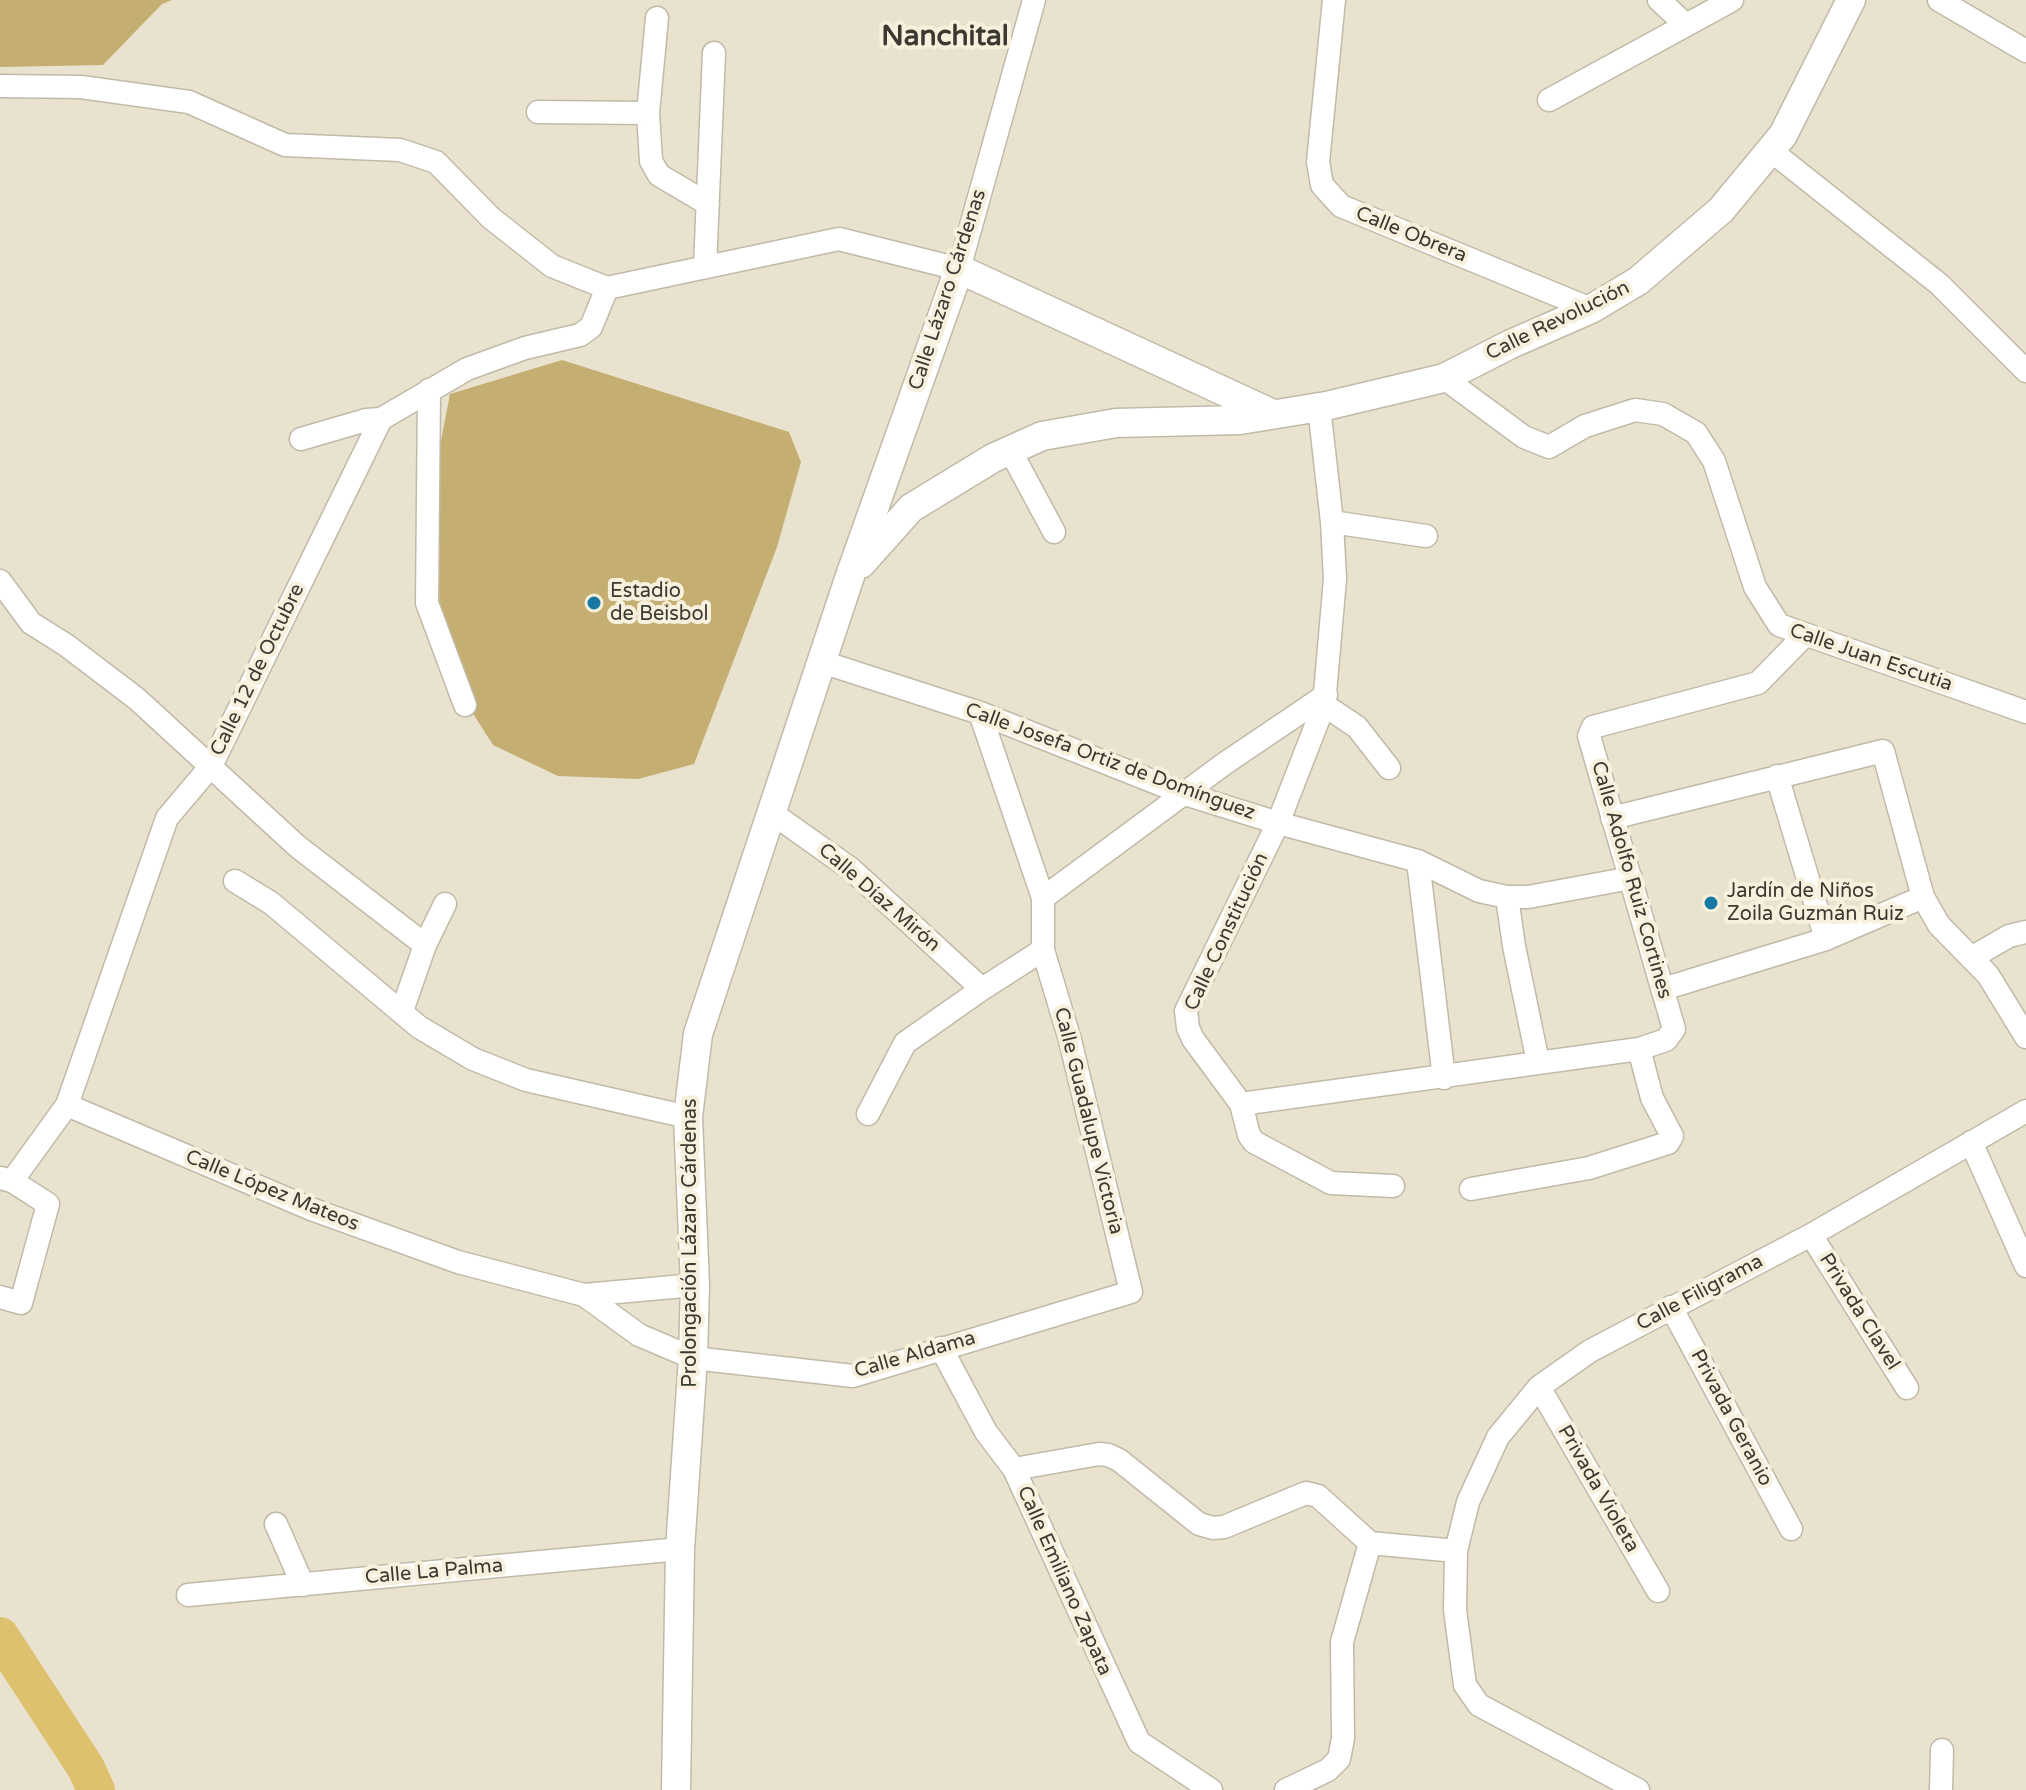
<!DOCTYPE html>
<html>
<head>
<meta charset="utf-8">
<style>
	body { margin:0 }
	canvas { display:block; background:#e9e2cf }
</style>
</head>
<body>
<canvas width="2026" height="1790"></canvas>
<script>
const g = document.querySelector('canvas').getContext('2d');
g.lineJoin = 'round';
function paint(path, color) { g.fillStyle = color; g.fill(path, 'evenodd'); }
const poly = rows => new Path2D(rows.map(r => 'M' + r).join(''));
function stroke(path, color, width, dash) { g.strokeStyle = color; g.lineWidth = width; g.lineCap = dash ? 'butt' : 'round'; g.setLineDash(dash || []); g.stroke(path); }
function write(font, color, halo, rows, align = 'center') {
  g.font = font + ' "Varela Round",sans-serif'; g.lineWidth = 8; g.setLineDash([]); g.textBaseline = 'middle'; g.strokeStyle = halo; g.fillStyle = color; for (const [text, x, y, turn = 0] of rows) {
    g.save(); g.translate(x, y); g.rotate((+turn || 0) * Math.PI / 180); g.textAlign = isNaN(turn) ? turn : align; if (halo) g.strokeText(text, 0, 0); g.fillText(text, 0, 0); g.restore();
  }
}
paint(poly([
	[0,0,172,0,162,4,103,65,0,67],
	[562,360,789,432,801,462,777,547,694,764,638,779,558,776,493,745,439,660,424,529,450,394]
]), '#c4ae71');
stroke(poly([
	[0,1636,86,1768,96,1790]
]), '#dec16f', 38);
const minor = poly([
	[1334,0,1318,162,1322,185,1341,206,1591,309],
	[1659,0,1686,25],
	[1939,0,2026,51],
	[657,18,648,113,651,161,659,175,708,204],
	[0,86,81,87,189,102,285,145,400,150,436,162,491,218,552,266,607,288,839,239,959,269,1034,0],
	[1549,100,1732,0],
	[538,112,648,113],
	[1770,150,1939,284,2026,371],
	[705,267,714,53],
	[1444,378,1524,437,1549,447,1585,426,1635,410,1663,414,1696,433,1714,461,1755,587,1779,625,2026,712],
	[429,390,427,603,465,705],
	[1319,407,1332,522,1335,579,1324,705,1278,823,1186,1011,1188,1028,1193,1039,1241,1104,1249,1135,1254,1142,1331,1183,1393,1186],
	[301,439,366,420,381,419],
	[1010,450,1054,532],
	[1332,522,1426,536],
	[0,581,31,623,66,645,137,699,297,846,425,945],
	[822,662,980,713,1185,794,1278,823,1418,861,1479,891,1507,897,1528,897,1631,878],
	[1324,705,1357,727,1389,768],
	[980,713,1043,898],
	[1777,776,1826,939],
	[772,813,851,869,982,989],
	[1612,818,1883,751,1923,897,1939,925,1988,975,2026,1037],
	[1418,861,1444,1078],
	[235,881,271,903,419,1027,473,1059,526,1080,688,1117],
	[1507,897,1514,946,1538,1062],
	[1971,958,2009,936,2026,932],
	[1663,989,1826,939,1923,897],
	[402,1011,425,945,445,904],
	[1241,1104,1639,1049,1666,1040,1674,1029,1589,736,1593,727,1758,683,1804,636],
	[67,1105,167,818,211,766,381,419,467,369,525,348,580,335,591,327,607,288],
	[868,1114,905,1043,982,989,1043,950],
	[1971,1142,2026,1266],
	[0,1178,12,1181,67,1105,311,1209,458,1262,584,1295,695,1285],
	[1471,1189,1589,1168,1668,1143,1672,1136,1652,1098,1639,1049],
	[1811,1235,1907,1388],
	[584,1295,639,1335,693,1358,853,1376,1131,1292,1070,1040,1043,950,1043,898,1224,764,1326,695],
	[0,1297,21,1303,48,1204,12,1181],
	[1671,1307,1791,1529],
	[941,1348,986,1432,1014,1469,1139,1742,1211,1790],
	[1539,1387,1658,1591],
	[1014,1469,1099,1454,1108,1455,1119,1460,1199,1524,1213,1528,1224,1527,1306,1493,1318,1496,1370,1543,1456,1551],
	[276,1524,303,1585],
	[188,1595,680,1549],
	[1286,1790,1328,1770,1339,1759,1343,1738,1342,1642,1370,1543],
	[1638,1790,1479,1705,1465,1685,1455,1610,1456,1551,1468,1502,1498,1437,1539,1387,1590,1351,1811,1235,2026,1111],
	[1941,1790,1942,1750]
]);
const major = poly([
	[861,564,911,508,993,458,1042,436,1116,423,1240,420,1326,406,1444,378,1511,344,1591,309,1638,281,1721,210,1783,135,1851,0],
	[676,1790,680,1549,693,1358,695,1285,688,1117,698,1034,850,576,959,269,1273,414]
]);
stroke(minor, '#c1baa8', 25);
stroke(major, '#c1baa8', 31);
stroke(minor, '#fff', 22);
stroke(major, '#fff', 28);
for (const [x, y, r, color] of [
	[594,603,8,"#1879a5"],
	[1711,903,8,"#1879a5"]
]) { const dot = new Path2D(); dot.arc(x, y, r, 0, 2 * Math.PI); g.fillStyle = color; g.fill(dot); stroke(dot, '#f7f0dc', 3); }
write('20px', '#3b3931', '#f7f0dc', [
	["Calle Obrera",1411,235,22],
	["Calle Lázaro Cárdenas",948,290,-72],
	["Calle Revolución",1558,321,-26],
	["Calle Juan Escutia",1871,658,19],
	["Calle 12 de Octubre",258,670,-64],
	["Calle Josefa Ortiz de Domínguez",1110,762,20],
	["Calle Adolfo Ruiz Cortines",1631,880,74],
	["Calle Díaz Mirón",879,898,41],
	["Calle Constitución",1227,932,-65],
	["Calle Guadalupe Victoria",1088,1121,76],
	["Calle López Mateos",272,1191,22],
	["Prolongación Lázaro Cárdenas",691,1243,-90],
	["Calle Filigrama",1700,1293,-28],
	["Privada Clavel",1859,1312,58],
	["Calle Aldama",915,1355,-16],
	["Privada Geranio",1731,1418,62],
	["Privada Violeta",1598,1489,60],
	["Calle La Palma",434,1572,-5],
	["Calle Emiliano Zapata",1064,1581,66]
]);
write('20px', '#3b3931', '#f7f0dc', [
	["Estadio",610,592],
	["de Beisbol",610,615],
	["Jardín de Niños",1727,892],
	["Zoila Guzmán Ruiz",1727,915]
], 'left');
write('bold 28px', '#3b3931', '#f7f0dc', [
	["Nanchital",945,38]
]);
</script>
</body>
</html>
